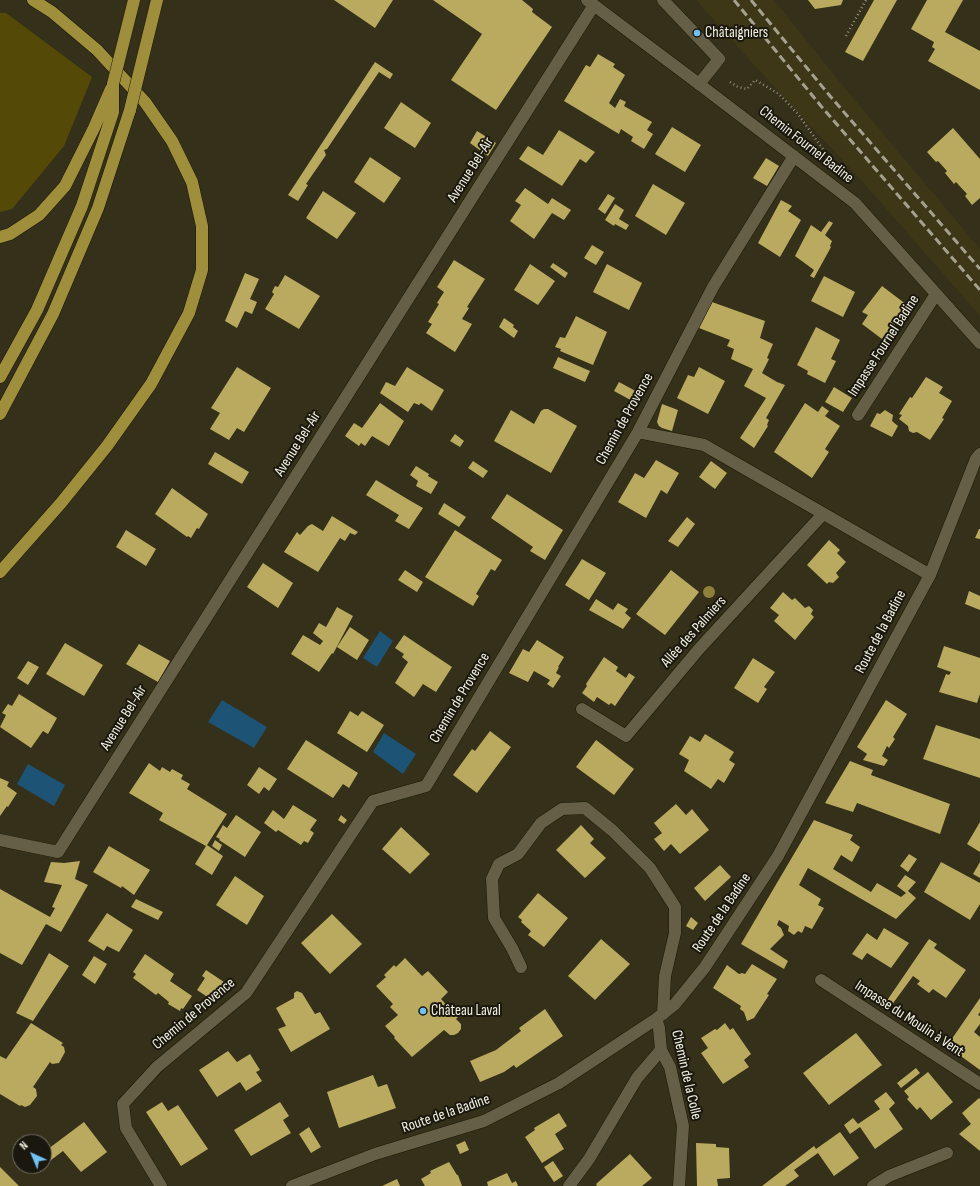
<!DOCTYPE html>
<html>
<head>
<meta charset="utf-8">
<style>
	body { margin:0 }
	#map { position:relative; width:980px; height:1186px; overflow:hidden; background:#353019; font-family:"Sofia Sans Condensed",sans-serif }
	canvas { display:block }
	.north { position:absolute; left:12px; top:1134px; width:40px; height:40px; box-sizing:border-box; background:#1a180e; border:1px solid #716f63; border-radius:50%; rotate:316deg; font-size:11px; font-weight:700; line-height:16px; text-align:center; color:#f3f1e2 }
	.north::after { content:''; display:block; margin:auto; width:14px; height:18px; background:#72c1f5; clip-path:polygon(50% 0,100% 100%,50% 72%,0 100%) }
</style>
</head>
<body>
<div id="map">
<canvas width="980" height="1186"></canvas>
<div class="north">N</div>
</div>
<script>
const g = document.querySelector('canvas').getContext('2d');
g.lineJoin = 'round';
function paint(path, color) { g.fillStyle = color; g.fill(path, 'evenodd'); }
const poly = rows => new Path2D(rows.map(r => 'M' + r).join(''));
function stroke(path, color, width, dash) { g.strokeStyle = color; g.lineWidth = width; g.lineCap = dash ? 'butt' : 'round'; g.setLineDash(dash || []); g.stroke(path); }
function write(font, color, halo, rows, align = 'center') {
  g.font = font + ' "Sofia Sans Condensed",sans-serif'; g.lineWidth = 4; g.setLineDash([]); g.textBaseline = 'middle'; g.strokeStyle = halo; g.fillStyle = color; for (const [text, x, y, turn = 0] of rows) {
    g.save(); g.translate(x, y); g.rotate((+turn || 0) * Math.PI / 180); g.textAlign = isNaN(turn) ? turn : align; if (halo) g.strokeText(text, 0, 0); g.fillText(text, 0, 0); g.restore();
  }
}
paint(poly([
	[696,0,774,0,839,81,980,249,980,316,862,181,755,66]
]), '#3d3718');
paint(poly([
	[0,13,6,13,92,77,64,146,12,209,0,212]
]), '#554908');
paint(poly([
	[380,631,393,641,377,667,363,658],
	[222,700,267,727,254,748,208,722],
	[384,733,416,754,403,774,373,752],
	[28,764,65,785,54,806,17,784]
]), '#1d5374');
paint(poly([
	[334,0,393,0,375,28],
	[433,0,522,0,533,9,532,12,552,27,496,110,451,80,482,34],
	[808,0,843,0,841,5,815,9],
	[874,0,897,0,863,61,845,52],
	[927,0,963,0,945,32,980,51,980,90,928,61,935,49,932,47,934,42,911,29],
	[598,54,615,64,613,67,625,75,609,103,615,108,620,99,626,102,624,106,652,122,647,130,653,134,644,149,631,141,633,137,621,129,619,134,564,101,586,65,590,67],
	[375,62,393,74,390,79,379,72,327,149,324,150,326,155,306,184,308,185,298,201,288,195],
	[401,102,431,123,415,148,384,128],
	[672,127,701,145,685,172,655,154],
	[953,128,980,159,980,198,972,205,965,196,967,194,956,182,954,184,945,173,947,171,938,161,936,162,927,152],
	[559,130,595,152,586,163,580,159,562,186,519,159,528,146,543,155],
	[477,131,496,143,488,156,470,143],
	[370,157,401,178,384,203,354,182],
	[766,158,779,166,767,186,753,178],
	[653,184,685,203,666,235,635,216],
	[525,188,548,204,552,198,571,210,564,220,552,213,534,239,510,221,521,205,515,201],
	[323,191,356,213,337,239,306,218],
	[608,194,615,198,605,214,598,209],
	[781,200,792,206,788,211,801,220,780,257,758,243],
	[615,204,624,210,619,219,629,225,626,230,615,224,614,226,605,220],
	[829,221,833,223,825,235,832,241,830,246,831,247,814,278,810,276,814,270,795,256,811,225,821,232],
	[592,245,604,252,596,265,584,258],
	[454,260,485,279,467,307,469,308,462,319,472,324,455,352,426,333,432,324,428,322,439,304,437,303,444,292,437,287],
	[553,263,568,273,565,278,550,267],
	[530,264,555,281,538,305,514,290],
	[607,264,642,283,629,310,593,292],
	[245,273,259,279,250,299,257,302,252,314,245,311,237,328,225,321],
	[285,275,320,296,299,329,265,309,274,294,272,292,275,286,278,287],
	[824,276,855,292,843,317,811,301],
	[882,286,907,305,890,332,889,331,882,339,862,324,868,315,862,312],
	[712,302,765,321,760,338,773,344,767,358,769,359,762,373,777,382,785,385,766,418,769,420,767,425,768,426,754,448,740,438,766,398,744,386,753,369,731,359,734,349,727,346,730,340,699,328],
	[576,316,607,332,593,365,560,351,561,349,555,347,560,337,565,338],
	[504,318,514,325,513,327,518,331,514,338,499,327],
	[816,327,840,340,831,359,836,361,825,383,807,374,808,371,797,365],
	[558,357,590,371,585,382,553,368],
	[237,367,271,388,244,432,237,428,229,440,210,429,220,413,211,408],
	[407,367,444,390,432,411,421,403,419,405,414,403,408,412,380,393,386,382,395,386],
	[699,367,725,381,708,414,677,398,688,375,694,377],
	[926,377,943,387,939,393,952,401,942,418,944,419,930,440,917,432,913,433,909,431,908,426,899,419,902,415,899,414,910,397,912,398],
	[619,382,641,394,636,403,614,391],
	[834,387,852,398,843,412,825,402],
	[380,403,404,421,389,446,372,436,365,446,361,443,359,446,345,436,354,423,362,428],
	[805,403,818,412,822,406,829,411,825,416,840,426,825,449,829,452,812,478,774,452],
	[662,404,678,410,672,431,662,428,659,426,657,422],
	[544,409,548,409,577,426,551,473,494,441,511,410,534,424,541,411],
	[885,410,893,415,892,421,898,426,892,437,870,426,877,413,880,414],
	[455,434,464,441,460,447,450,441],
	[215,452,249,472,242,484,208,464],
	[656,460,679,473,667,494,661,490,646,518,618,502,635,473,644,478],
	[473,461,488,471,483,478,468,468],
	[711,461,727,473,715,489,699,477],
	[416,466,429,474,428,476,438,482,431,494,416,486,418,481,410,475],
	[376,480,409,500,423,508,409,529,395,521,399,515,366,495],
	[172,488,208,514,199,529,197,528,191,538,188,536,187,537,155,514],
	[507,494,563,530,545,560,530,551,533,547,491,518],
	[444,503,466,517,459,527,438,514],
	[332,516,358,532,355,535,350,533,345,541,340,538,318,572,284,552,297,532,300,535,308,526,312,524,323,531],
	[687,517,695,524,678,547,668,541],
	[979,529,980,529,980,539,975,538],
	[126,530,156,549,146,566,116,547],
	[455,530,502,560,495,571,491,569,476,594,479,596,473,606,425,577],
	[829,540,840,550,837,553,846,562,836,573,839,577,833,583,829,582,827,584,807,565],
	[582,559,606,573,589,600,565,585],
	[263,563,293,583,278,608,247,587],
	[405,570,423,582,417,592,398,580],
	[671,570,699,592,665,635,636,614],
	[969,591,980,596,980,610,965,604],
	[783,592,792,600,795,598,805,608,809,606,813,610,811,614,814,617,795,640,774,621,779,615,770,608],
	[596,599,613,610,618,603,628,609,625,613,631,618,623,629,589,610],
	[337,607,353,616,333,654,332,653,319,672,291,654,303,635,320,645,323,641,313,633,319,623,326,627],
	[350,627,369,640,357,660,337,647],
	[404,635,452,667,436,692,423,684,414,697,395,683,408,662,402,657,404,654,395,648],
	[537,640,564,657,558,667,559,667,556,673,561,676,553,688,547,684,550,680,534,671,528,682,509,673,523,649,529,652],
	[65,643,103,665,84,696,46,674],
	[139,644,170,661,158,682,126,664],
	[944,646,980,658,980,694,977,703,939,692,946,674,949,675,951,672,937,667],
	[604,657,618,667,616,671,626,678,629,673,635,677,615,706,611,703,609,705,597,697,594,702,582,693,587,686,586,684],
	[753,658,775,672,764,687,767,689,758,703,734,688],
	[28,661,39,667,28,685,17,678],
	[19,694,57,718,48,734,43,731,31,748,0,727,6,715,2,713,8,704,12,706],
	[886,700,907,714,893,737,895,739,889,748,887,746,882,756,888,760,884,766,863,760,867,754,857,747],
	[350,711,358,716,362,711,384,725,367,752,337,733],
	[936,725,980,739,980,778,923,759],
	[490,731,511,747,477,793,453,775,472,749,475,751],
	[705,734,734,752,729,760,735,764,724,783,718,779,711,789,684,771,689,760,679,754,690,736,700,742],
	[306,740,358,773,349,788,343,784,333,798,287,769],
	[596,740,634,769,614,795,576,767],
	[850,761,873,770,871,775,950,804,940,834,857,803,853,812,825,803],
	[149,763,160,771,162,767,170,772,172,769,183,775,181,779,190,784,187,789,227,814,207,845,223,856,212,875,195,864,206,846,159,820,163,813,129,793],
	[259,767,277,779,269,791,264,787,259,794,247,785],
	[0,778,9,782,7,786,17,793,8,807,7,806,0,816],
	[676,804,686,815,692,809,709,830,680,854,671,844,664,851,654,839,662,833,654,823],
	[293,805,317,820,310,830,314,833,308,843,304,841,301,845,278,830,276,832,264,823,273,810,284,819],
	[236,815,261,832,245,857,219,840,220,839,216,837,223,825,227,828],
	[341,815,347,820,344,824,338,820],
	[814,820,853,835,850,840,860,847,852,862,841,855,833,869,871,892,877,883,901,897,906,893,897,886,905,875,916,882,908,891,916,898,896,919,808,868,799,885,821,899,818,905,824,908,812,929,805,926,802,933,798,931,794,935,788,931,789,926,779,920,777,925,781,928,784,935,770,949,788,961,784,969,741,944],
	[980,822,980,852,967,844],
	[581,825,594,839,590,843,606,858,585,878,556,850],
	[401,827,430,854,410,874,382,849],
	[215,840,222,845,219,851,212,846],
	[109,846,150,870,134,895,122,886,121,888,93,872],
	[909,854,917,859,908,872,900,866],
	[80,861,75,879,88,885,61,932,46,924,22,965,0,953,0,889,50,917,55,908,52,907,62,885,44,882,51,862,64,863],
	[941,862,980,883,980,904,970,920,924,892],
	[980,862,980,878,973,874],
	[720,865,731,877,705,901,694,888],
	[235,876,264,896,247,925,216,905],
	[538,893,568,918,544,947,528,935,531,931,521,922,522,920,518,917],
	[136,899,163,912,158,920,131,907],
	[107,913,133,930,119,952,107,946,104,951,88,941],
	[332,914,362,944,330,974,301,943],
	[691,917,698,923,693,930,686,926],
	[884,928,909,943,891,968,867,953,862,960,852,954,867,933,877,940],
	[601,939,630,964,595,1000,568,976],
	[929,939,937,944,934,948,966,970,946,998,933,989,929,993,917,984,920,981,913,976,891,1006,886,1002],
	[49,953,69,966,33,1021,16,1013],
	[145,954,174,974,170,981,192,996,183,1009,181,1008,180,1011,168,1004,169,1002,158,993,156,995,133,978,136,974,133,972],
	[94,956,107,964,95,984,82,975],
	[405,958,422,976,428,971,448,992,441,999,458,1017,456,1019,461,1024,461,1029,458,1033,454,1035,450,1035,444,1030,412,1057,394,1038,395,1037,385,1026,398,1015,390,1007,393,1004,376,986,386,977,384,975,394,965,396,967],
	[752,964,777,979,767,994,769,995,754,1018,747,1021,744,1012,740,1009,741,1006,713,988,727,965,739,974,742,973,745,974],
	[206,970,224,982,212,1000,197,990,205,978,202,976],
	[297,991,302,993,315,1014,320,1012,330,1029,291,1052,278,1029,286,1026,276,1008,294,998,294,993],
	[980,998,980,1012,978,1015,980,1016,980,1024,974,1032,980,1037,980,1070,947,1046],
	[545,1009,563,1036,516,1068,514,1065,504,1072,480,1082,470,1061,496,1050,521,1031,519,1028],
	[31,1023,63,1043,61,1045,64,1047,65,1052,59,1063,52,1064,50,1062,33,1087,36,1089,37,1096,30,1105,25,1107,21,1105,20,1106,0,1094,0,1056,6,1059],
	[725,1023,730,1030,733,1028,751,1054,744,1060,749,1067,723,1084,701,1053,708,1048,701,1038,715,1029,717,1030],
	[856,1033,882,1065,829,1105,803,1073],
	[228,1051,237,1062,250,1054,260,1070,256,1072,262,1081,246,1091,240,1082,217,1097,199,1070],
	[916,1068,920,1073,901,1088,897,1083],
	[928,1072,953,1102,931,1120,920,1107,917,1110,907,1099,909,1097,904,1091],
	[373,1075,378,1087,387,1084,396,1108,339,1128,327,1092],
	[886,1092,895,1103,889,1109,903,1129,875,1149,860,1127,850,1134,844,1125,853,1118,858,1124,880,1109,874,1101],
	[979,1098,980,1099,980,1151,959,1134,971,1124,962,1113],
	[162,1102,168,1111,178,1105,208,1149,181,1166,146,1112],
	[280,1102,289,1116,283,1120,291,1133,251,1156,234,1130],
	[559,1113,567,1126,555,1134,564,1149,542,1163,525,1137,535,1130,534,1128],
	[84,1122,107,1152,81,1172,63,1151,51,1160,44,1152],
	[309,1127,321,1147,311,1153,299,1134],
	[840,1132,859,1158,834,1176,818,1153,794,1170,799,1176,785,1186,762,1186,814,1146,816,1149],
	[465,1141,469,1150,460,1154,456,1145],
	[696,1143,716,1144,716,1147,729,1148,730,1178,717,1179,718,1186,697,1186],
	[630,1154,652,1178,642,1186,597,1186,596,1184],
	[553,1161,563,1176,554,1182,544,1167],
	[449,1162,457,1175,458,1175,462,1186,425,1186,421,1179,431,1173,430,1171],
	[0,1167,19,1186,0,1186],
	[507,1173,512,1183,516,1181,518,1186,488,1186,487,1182],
	[397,1179,400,1186,382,1186]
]), '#baaa5f');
const service = poly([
	[663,0,719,59,699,84],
	[569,1186,589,1159,637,1078,661,1050]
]);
const minor = poly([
	[587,0,699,84,855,203,980,343],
	[858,415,936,294],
	[638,432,704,445,930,575],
	[582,709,626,736,699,649,823,514],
	[0,840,58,852,594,5],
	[521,967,512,948,494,918,492,879,499,864,518,854,541,823,562,809,585,808,613,831,650,868,675,907,675,933,665,976,663,1014],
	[821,980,980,1084],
	[656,1019,659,1028,661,1050,670,1067,683,1126,679,1186],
	[161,1186,126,1128,123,1104,157,1067,246,993,373,801,426,786,638,432,713,287,794,156],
	[292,1186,375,1154,484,1121,559,1083,656,1019,675,1004,705,967,778,856,930,575,976,459,980,454],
	[873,1186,889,1176,947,1153]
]);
const trunk = poly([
	[0,237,10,234,39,215,65,186,94,128,111,89],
	[0,377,37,310,82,206,113,112,113,84],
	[0,414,53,314,98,208,130,110],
	[0,572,61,503,107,446,151,384,189,313,202,270,202,226,192,182,172,141,145,102,97,50,52,12,33,0]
]);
stroke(service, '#1c1803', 13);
stroke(minor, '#1c1803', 13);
stroke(trunk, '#1c1803', 13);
stroke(poly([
	[846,36,866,0],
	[730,82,738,87,747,89,755,80,779,94,798,114,825,152,823,156]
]), '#918e7b', 2.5, [1, 3]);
stroke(service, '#645f46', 12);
stroke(minor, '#645f46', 12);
stroke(trunk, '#9f8f3c', 12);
stroke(poly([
	[734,0,821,106,980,290],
	[751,0,830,96,980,269]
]), '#a4a18e', 3, [8, 4]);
const trunkBridge = poly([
	[113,84,134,0],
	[130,110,157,0]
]);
stroke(trunkBridge, '#1c1803', 13, []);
stroke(trunkBridge, '#9f8f3c', 12);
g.fillStyle = '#8e803b';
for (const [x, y] of [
	[709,592]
]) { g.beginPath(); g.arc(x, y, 6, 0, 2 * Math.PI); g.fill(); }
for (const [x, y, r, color] of [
	[697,33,4,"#72c1f5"],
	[423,1011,4,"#72c1f5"]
]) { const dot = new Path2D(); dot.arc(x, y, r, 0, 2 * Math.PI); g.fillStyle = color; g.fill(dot); stroke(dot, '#1a180e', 1.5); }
write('15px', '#f3f1e2', '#1a180e', [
	["Châtaigniers",705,33],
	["Château Laval",431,1011]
], 'left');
write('15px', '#f3f1e2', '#1a180e', [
	["Chemin Fournel Badine",806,145,38],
	["Avenue Bel-Air",471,170,-58],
	["Impasse Fournel Badine",884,346,-57],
	["Chemin de Provence",625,419,-61],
	["Avenue Bel-Air",298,444,-58],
	["Allée des Palmiers",694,632,-48],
	["Route de la Badine",881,632,-62],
	["Chemin de Provence",460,698,-59],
	["Avenue Bel-Air",124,718,-58],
	["Route de la Badine",722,913,-56],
	["Chemin de Provence",194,1014,-40],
	["Impasse du Moulin à Vent",909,1019,33],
	["Chemin de la Colle",686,1075,77],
	["Route de la Badine",446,1114,-19]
]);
</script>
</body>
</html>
